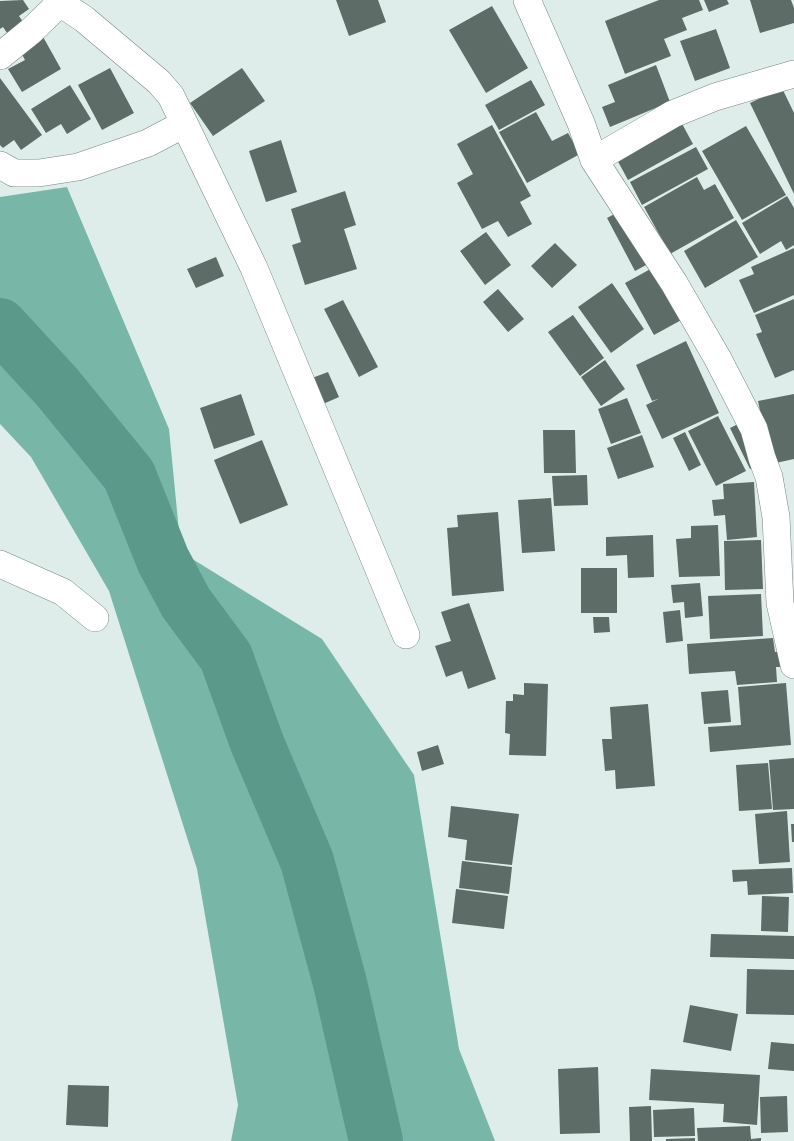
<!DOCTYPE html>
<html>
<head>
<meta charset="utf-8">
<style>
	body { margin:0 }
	canvas { display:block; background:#deede9 }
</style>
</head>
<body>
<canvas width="794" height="1141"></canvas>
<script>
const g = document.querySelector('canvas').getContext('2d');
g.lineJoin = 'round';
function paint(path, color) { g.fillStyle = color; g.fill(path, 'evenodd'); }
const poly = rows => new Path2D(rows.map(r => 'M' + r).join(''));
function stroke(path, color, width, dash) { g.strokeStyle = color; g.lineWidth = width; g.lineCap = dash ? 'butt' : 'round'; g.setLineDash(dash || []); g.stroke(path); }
paint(poly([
	[67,187,169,429,181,552,322,639,414,775,459,1049,495,1141,231,1141,238,1105,197,869,109,591,31,457,0,424,0,197]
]), '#78b7a8');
stroke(poly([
	[0,325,57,387,129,475,163,560,186,603,226,657,257,743,307,861,340,983,376,1141]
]), '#5b998b', 54);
paint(poly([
	[23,0,29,9,19,16,25,25,9,36,3,27,0,29,0,1],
	[336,0,378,0,386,22,349,36],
	[659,0,699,0,703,10,682,18,687,30,664,39,671,56,625,74,605,21],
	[704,0,727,0,729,4,709,12],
	[750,0,791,0,794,8,794,23,760,33],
	[492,6,528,68,486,93,449,30],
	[716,29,730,68,695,81,680,41],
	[42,35,61,69,22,92,8,69,25,60,19,49],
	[656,65,670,102,610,127,602,107,615,102,608,85],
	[110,68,134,113,102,130,78,85],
	[242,68,265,101,213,136,190,103],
	[0,78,42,135,21,150,14,140,3,148,0,145],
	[531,80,545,105,499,130,485,105],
	[70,85,91,119,67,134,61,124,46,133,31,109],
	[782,88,794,113,794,194,750,103],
	[536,112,552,141,568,133,580,154,527,183,499,132],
	[680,120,693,144,628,180,615,156],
	[492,125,531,196,520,202,532,224,508,237,498,221,482,229,457,183,473,174,457,144],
	[746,126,786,195,742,220,702,151],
	[281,140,297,192,266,202,249,151],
	[696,147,708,169,642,205,630,182],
	[697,177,704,190,715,184,734,218,670,254,644,207],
	[345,191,356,225,344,229,357,269,305,285,292,245,301,242,291,209],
	[787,196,794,208,794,245,786,250,781,241,760,254,742,223],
	[620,211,648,264,635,271,607,218],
	[736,220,758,257,705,288,684,251],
	[486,232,511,265,485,285,460,251],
	[555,243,577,265,552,288,531,266],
	[794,248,794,295,754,313,739,280,754,274,751,267],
	[216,257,224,276,196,288,187,269],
	[656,266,685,318,654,335,625,283],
	[612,283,644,329,611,353,578,307],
	[498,289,524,319,508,332,483,302],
	[794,299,794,370,775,378,756,334,762,332,755,315],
	[343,300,378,367,359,377,324,309],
	[573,315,604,358,580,376,548,332],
	[686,341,719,413,662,439,646,405,658,399,652,401,636,365],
	[605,360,625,389,601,406,581,377],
	[328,372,339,397,323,404,312,378],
	[241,394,255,435,214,449,200,408],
	[794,394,794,459,771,464,758,401],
	[627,398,641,433,611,444,598,409],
	[718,416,746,471,716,486,688,431],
	[740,423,760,464,750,469,730,428],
	[543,430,575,430,576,473,544,473],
	[685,432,701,465,689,471,673,438],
	[642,435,654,467,618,479,607,448],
	[262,440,288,505,240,524,214,460],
	[587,475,588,505,554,506,552,476],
	[754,482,757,537,727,540,725,515,714,516,712,500,724,499,723,484],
	[551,498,555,551,522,553,518,500],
	[498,512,504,591,452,596,447,528,458,527,457,515],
	[718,525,720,576,679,577,676,539,691,538,691,526],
	[653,535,654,577,628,578,627,555,606,556,606,537],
	[761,540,763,589,725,590,724,541],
	[581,568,617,568,617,613,581,613],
	[700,583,703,616,685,618,684,602,673,603,671,585],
	[761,594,763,636,710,639,708,596],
	[469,603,496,679,468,689,462,671,446,677,435,646,451,641,441,612],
	[680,610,683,641,666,643,663,612],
	[593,617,609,617,610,632,594,633],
	[773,638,775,652,785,651,785,667,776,667,777,682,737,685,735,671,689,674,687,644],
	[524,683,548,684,546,756,509,755,510,734,505,733,506,701,513,701,513,694,524,695],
	[786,683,791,745,710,752,708,727,741,725,738,687],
	[728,690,731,722,704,724,701,692],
	[648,704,655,786,616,789,615,770,605,771,602,739,612,739,610,707],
	[438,745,444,764,422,771,417,752],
	[794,758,794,809,773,810,769,760],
	[768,763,772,809,739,811,736,765],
	[451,806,519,814,512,865,465,860,467,840,448,837],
	[787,811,790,862,759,864,755,814],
	[791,824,794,824,794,842,792,842],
	[462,861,512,867,509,894,459,888],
	[792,868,793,893,748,895,747,881,733,882,732,870],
	[456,889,508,896,504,929,452,923],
	[762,896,789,897,788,932,761,931],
	[711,934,794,936,794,959,710,957],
	[747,969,794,970,794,1015,746,1014],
	[690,1005,738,1014,731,1051,683,1042],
	[771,1042,794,1044,794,1071,768,1069],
	[598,1067,600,1133,560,1134,558,1069],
	[651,1069,760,1075,757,1125,723,1122,724,1104,649,1100],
	[68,1085,109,1086,108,1127,66,1125],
	[787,1096,788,1132,761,1133,760,1097],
	[651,1106,652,1141,630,1141,629,1107],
	[694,1108,695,1136,654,1137,653,1110],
	[750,1126,751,1139,761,1138,761,1141,698,1141,697,1128],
	[695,1138,695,1141,666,1141,666,1139]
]), '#5e6c68');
const minor = poly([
	[56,0,84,19,159,82,171,96,254,268,406,635],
	[527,0,581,123,594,160,674,283,718,359,754,429,762,458,769,477,776,517,780,603,794,665],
	[0,56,31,31,60,3],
	[594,160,673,114,715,97,794,74],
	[0,165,14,173,39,173,78,167,148,143,184,124],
	[0,564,63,592,95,618]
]);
stroke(minor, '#788682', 28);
stroke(minor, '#fff', 27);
</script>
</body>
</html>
